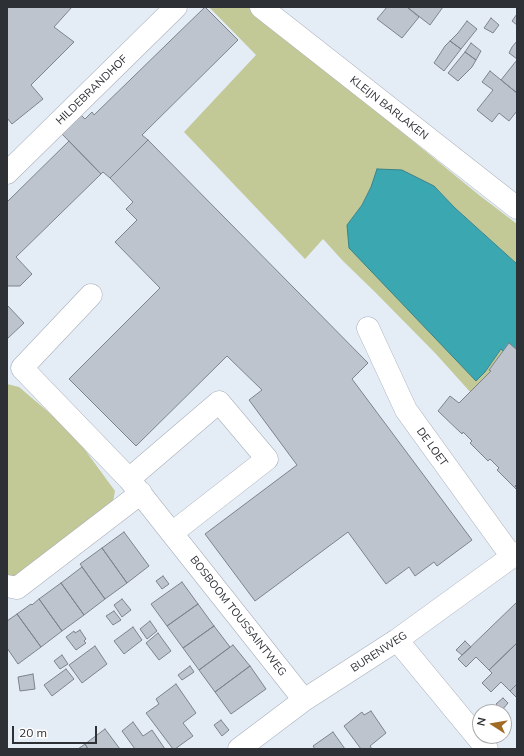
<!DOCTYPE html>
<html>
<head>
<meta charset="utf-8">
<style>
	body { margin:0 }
	#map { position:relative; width:524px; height:756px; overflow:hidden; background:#e4ecf6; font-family:Mulish,sans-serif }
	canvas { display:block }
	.frame { position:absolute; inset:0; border:8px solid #2d3034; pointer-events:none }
	.north { position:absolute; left:472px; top:704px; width:40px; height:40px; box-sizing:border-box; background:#fff; border:1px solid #abacae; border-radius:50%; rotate:282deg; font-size:11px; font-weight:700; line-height:16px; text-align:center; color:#2d3034 }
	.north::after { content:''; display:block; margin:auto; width:14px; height:18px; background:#a16a25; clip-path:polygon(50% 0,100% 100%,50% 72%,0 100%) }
	.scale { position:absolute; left:12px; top:726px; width:85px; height:18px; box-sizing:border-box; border:2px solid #2d3034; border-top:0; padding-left:5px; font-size:12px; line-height:14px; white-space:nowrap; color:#2d3034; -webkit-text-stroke:3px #fff; paint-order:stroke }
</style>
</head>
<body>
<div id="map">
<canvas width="524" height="756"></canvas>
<div class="frame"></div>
<div class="north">N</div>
<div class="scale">20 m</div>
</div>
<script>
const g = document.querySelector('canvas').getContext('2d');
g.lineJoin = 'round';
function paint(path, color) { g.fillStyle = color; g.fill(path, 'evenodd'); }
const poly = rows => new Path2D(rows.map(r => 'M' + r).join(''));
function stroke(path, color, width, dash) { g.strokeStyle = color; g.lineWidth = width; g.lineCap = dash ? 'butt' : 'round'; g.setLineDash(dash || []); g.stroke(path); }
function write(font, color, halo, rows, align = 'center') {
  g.font = font + ' Mulish,sans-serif'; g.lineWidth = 4; g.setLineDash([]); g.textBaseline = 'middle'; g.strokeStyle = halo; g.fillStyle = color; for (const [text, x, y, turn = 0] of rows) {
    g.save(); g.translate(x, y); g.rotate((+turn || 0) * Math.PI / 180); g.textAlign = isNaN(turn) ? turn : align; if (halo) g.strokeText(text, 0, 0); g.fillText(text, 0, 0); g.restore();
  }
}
paint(poly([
	[209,7,249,7,479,195,517,224,517,264,455,208,434,186,377,169,371,187,362,205,347,225,476,381,485,372,501,349,517,366,517,444,436,354,375,292,343,261,323,239,305,259,184,132,256,55],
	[7,384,19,387,72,432,115,491,112,507,12,581,7,580]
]), '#c2c896');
const water = poly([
	[377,169,402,170,434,186,455,208,517,264,517,366,501,349,485,372,476,381,349,248,347,225,362,205,371,187,377,169]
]);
paint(water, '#3ba8b1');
stroke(water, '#37848c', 1);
const building = poly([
	[7,7,72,7,54,27,74,42,31,85,43,99,12,124,7,118,7,7],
	[205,7,238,40,142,135,148,140,110,178,103,172,101,174,60,132,79,113,85,119,92,112,94,115,205,7],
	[387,7,407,7,419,17,402,38,377,19,387,7],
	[407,7,443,7,430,25,407,7],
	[517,14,517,25,512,21,517,14],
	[491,18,499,25,493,33,484,28,491,18],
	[467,21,477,29,461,49,450,41,458,33,467,21],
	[450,41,461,49,444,71,434,63,445,46,450,41],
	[517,41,517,59,509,53,512,47,517,41],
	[471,43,481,51,476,60,465,52,471,43],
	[465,52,476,60,472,67,458,81,448,73,465,52],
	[517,60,517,93,501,80,517,60],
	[490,71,517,93,517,111,509,121,499,113,492,122,477,110,493,90,482,82,490,71],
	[148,140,368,363,352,379,472,540,437,566,434,562,415,576,409,567,386,584,348,532,255,601,205,534,297,465,249,400,262,390,227,356,136,446,69,379,160,288,115,242,137,220,126,209,133,202,110,178,148,140],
	[69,141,101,174,16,257,32,274,20,286,7,286,7,202,69,141],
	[7,305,24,323,7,339,7,305],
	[509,343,517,350,517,484,515,486,517,488,517,490,497,470,499,468,490,459,488,461,470,443,472,441,463,432,462,434,438,411,450,396,459,403,491,371,489,370,509,343],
	[124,532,149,566,127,583,102,548,124,532],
	[102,548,127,583,105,599,80,564,102,548],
	[82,567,105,599,84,615,61,583,82,567],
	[163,576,169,584,162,589,156,581,163,576],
	[182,582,198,604,167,626,151,604,182,582],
	[61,583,84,615,62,631,39,599,61,583],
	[39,599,62,631,41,647,17,614,31,604,32,605,39,599],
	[122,599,131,610,122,617,114,605,122,599],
	[517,602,517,643,489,670,476,657,466,667,458,659,517,602],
	[198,604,214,626,183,648,167,626,198,604],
	[114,611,121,620,113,625,106,616,114,611],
	[17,614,41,647,18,664,7,648,7,621,17,614],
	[150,621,157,631,147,639,140,629,150,621],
	[214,626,230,647,199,670,183,648,214,626],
	[133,627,142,640,124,654,114,641,133,627],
	[80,630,86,639,84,641,86,643,76,650,66,637,74,631,75,633,80,630],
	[158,633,171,651,159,660,146,643,158,633],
	[465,641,471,647,462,655,456,650,465,641],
	[517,643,517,684,510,691,501,682,491,692,482,683,492,673,489,670,517,643],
	[233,645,250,666,215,692,199,670,233,645],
	[95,646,107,664,82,683,69,665,95,646],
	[62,655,68,664,60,669,54,661,62,655],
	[190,666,194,672,182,680,178,675,190,666],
	[250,666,266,689,231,714,215,692,250,666],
	[66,669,74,679,52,696,44,685,66,669],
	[33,674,35,689,20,691,18,677,33,674],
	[176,684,196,713,183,723,193,736,175,749,173,749,146,713,159,704,156,699,176,684],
	[517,684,517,698,510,691,517,684],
	[503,698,508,703,502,710,496,704,503,698],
	[371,711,386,733,370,746,372,749,361,749,344,726,362,712,364,715,371,711],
	[221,720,229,730,222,736,214,725,221,720],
	[133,722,143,736,152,730,165,749,135,749,122,731,133,722],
	[105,729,120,749,88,749,85,744,105,729],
	[333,732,345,749,315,749,313,746,333,732],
	[85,744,88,749,78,749,85,744]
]);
paint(building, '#bdc4ce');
stroke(building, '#7c838c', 1);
const minor = poly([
	[261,7,517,208],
	[7,173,176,7],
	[91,295,22,368,129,479],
	[368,328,406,410,512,557],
	[172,533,267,459,219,402,129,479,304,700],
	[7,586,17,588,141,493],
	[397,640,487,749],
	[239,749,304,700,397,640,517,553]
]);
stroke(minor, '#a9afb9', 23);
stroke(minor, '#fff', 22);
write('11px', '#2d3034', '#fff', [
	["HILDEBRANDHOF",92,90,-44],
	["KLEIJN BARLAKEN",389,108,38],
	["DE LOET",432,447,54],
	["BOSBOOM TOUSSAINTWEG",238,616,52],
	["BURENWEG",379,652,-33]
]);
</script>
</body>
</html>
